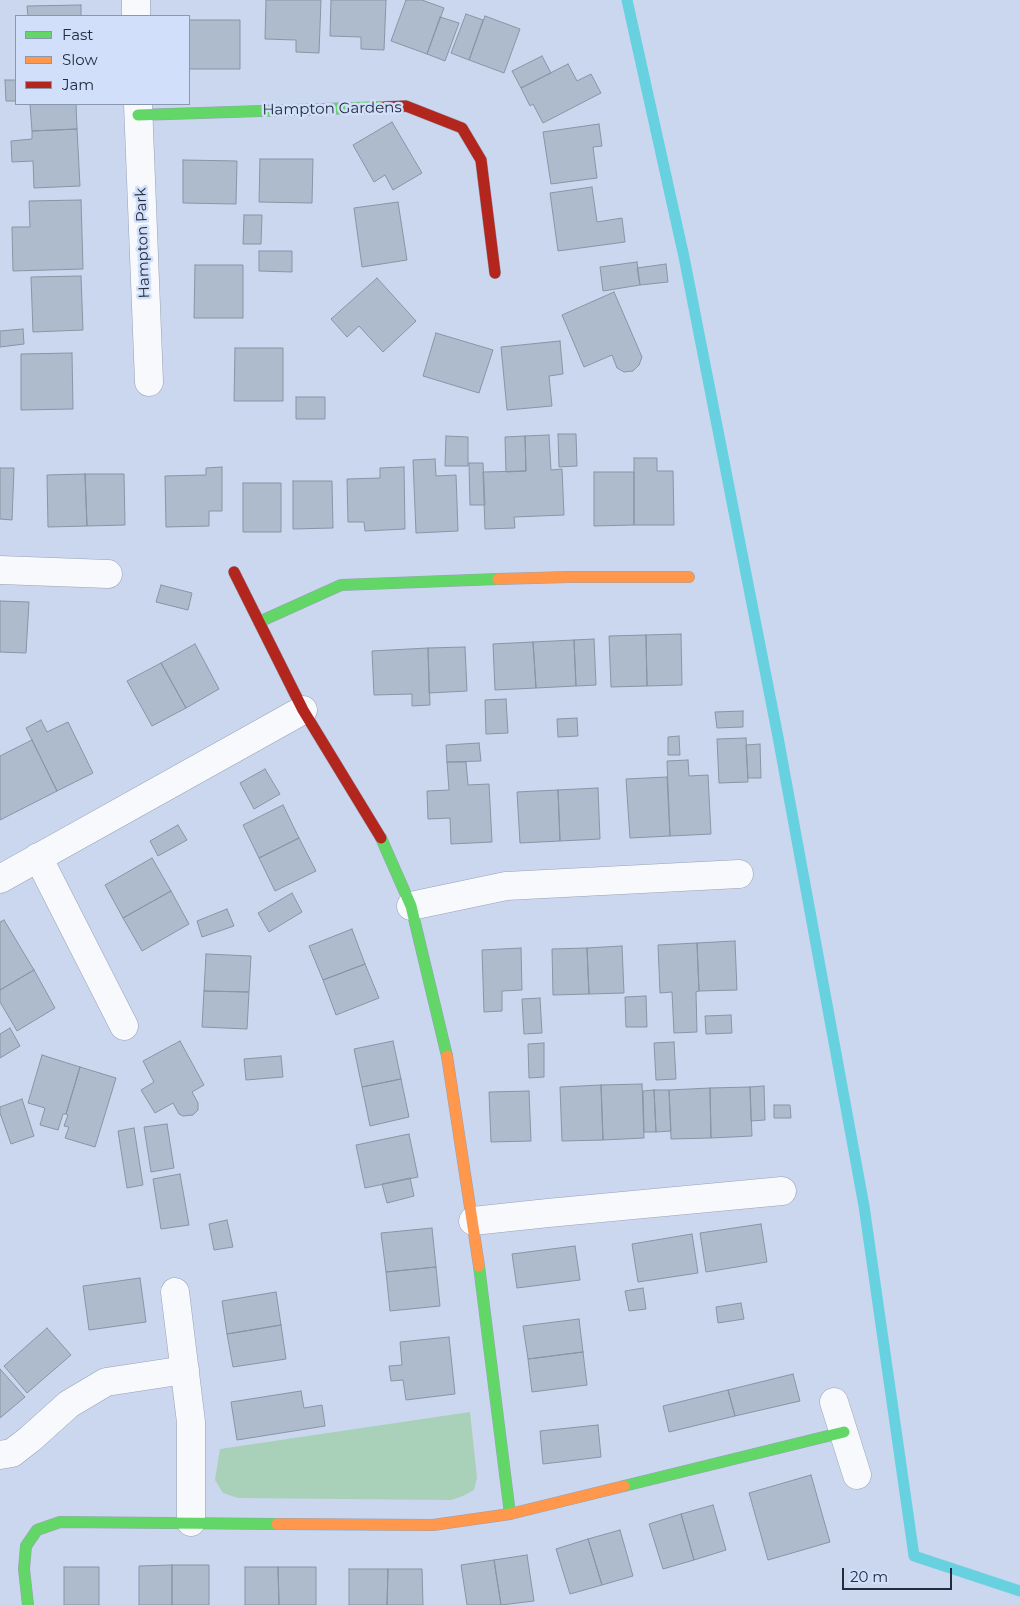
<!DOCTYPE html>
<html>
<head>
<meta charset="utf-8">
<style>
	body { margin:0 }
	#map { position:relative; width:1020px; height:1605px; overflow:hidden; background:#cad7ef; font-family:Montserrat,sans-serif }
	canvas { display:block }
	.legend { position:absolute; left:15px; top:15px; width:175px; height:90px; box-sizing:border-box; background:#d1dffa; border:1px solid #8b97ae; margin:0; padding:6px 9px; list-style:none; font-size:15px; color:#232c3d }
	.legend li { display:flex; align-items:center; gap:10px; height:25px }
	.legend b { width:25px; border:1px solid #8b97ae }
	.scale { position:absolute; left:842px; top:1568px; width:110px; height:22px; box-sizing:border-box; border:2px solid #232c3d; border-top:0; padding-left:6px; font-size:15px; line-height:18px; white-space:nowrap; color:#232c3d; -webkit-text-stroke:4px #d1dffa; paint-order:stroke }
</style>
</head>
<body>
<div id="map">
<canvas width="1020" height="1605"></canvas>
<ul class="legend">
<li><b style="height:6px;background:#63d668"></b>Fast</li>
<li><b style="height:6px;background:#ff974d"></b>Slow</li>
<li><b style="height:6px;background:#b3261e"></b>Jam</li>
</ul>
<div class="scale">20 m</div>
</div>
<script>
const g = document.querySelector('canvas').getContext('2d');
g.lineJoin = 'round';
function paint(path, color) { g.fillStyle = color; g.fill(path, 'evenodd'); }
const poly = rows => new Path2D(rows.map(r => 'M' + r).join(''));
function stroke(path, color, width, dash) { g.strokeStyle = color; g.lineWidth = width; g.lineCap = dash ? 'butt' : 'round'; g.setLineDash(dash || []); g.stroke(path); }
function write(font, color, halo, rows, align = 'center') {
  g.font = font + ' Montserrat,sans-serif'; g.lineWidth = 5; g.setLineDash([]); g.textBaseline = 'middle'; g.strokeStyle = halo; g.fillStyle = color; for (const [text, x, y, turn = 0] of rows) {
    g.save(); g.translate(x, y); g.rotate((+turn || 0) * Math.PI / 180); g.textAlign = isNaN(turn) ? turn : align; if (halo) g.strokeText(text, 0, 0); g.fillText(text, 0, 0); g.restore();
  }
}
paint(poly([
	[470,1412,477,1478,474,1490,463,1496,451,1500,238,1498,223,1493,215,1480,220,1449]
]), '#a9d0b8');
stroke(poly([
	[627,0,684,257,778,737,864,1206,914,1556,1020,1591]
]), '#68d1e0', 11);
const building = poly([
	[266,0,321,0,319,53,296,52,296,40,265,39,266,0],
	[331,0,386,0,384,50,361,49,361,37,330,36,331,0],
	[406,0,422,0,444,8,427,54,391,41,406,0],
	[81,5,81,16,28,16,27,6,81,5],
	[466,14,483,20,469,60,451,53,466,14],
	[485,16,520,29,504,73,469,60,485,16],
	[440,17,459,23,445,61,427,54,440,17],
	[189,20,240,20,240,69,189,69,189,20],
	[542,56,551,73,521,88,512,71,542,56],
	[568,64,577,81,591,74,601,93,543,123,533,104,530,106,521,88,568,64],
	[5,80,16,80,16,101,6,101,5,80],
	[30,104,76,104,77,129,32,131,30,104],
	[392,122,422,173,393,190,385,175,374,182,353,145,392,122],
	[599,124,602,146,593,147,597,178,551,184,543,132,599,124],
	[77,129,80,186,34,188,33,161,12,162,11,141,32,139,32,131,77,129],
	[260,159,313,159,312,203,259,202,260,159],
	[183,160,237,161,236,204,183,203,183,160],
	[592,187,597,222,622,218,625,242,558,251,550,193,592,187],
	[81,200,83,269,13,271,12,227,30,227,29,201,81,200],
	[398,202,407,260,362,267,354,208,398,202],
	[244,215,262,215,261,244,243,244,244,215],
	[259,251,292,251,292,272,259,271,259,251],
	[637,262,640,285,603,291,600,267,637,262],
	[666,264,668,282,640,285,637,268,666,264],
	[195,265,243,265,243,318,194,318,195,265],
	[81,276,83,330,33,332,31,277,81,276],
	[377,278,416,321,383,352,359,326,347,337,331,319,377,278],
	[614,292,642,357,639,365,633,371,624,372,617,368,612,355,584,367,562,315,614,292],
	[23,329,24,344,0,347,0,331,23,329],
	[436,333,493,350,479,393,423,376,436,333],
	[560,341,563,374,549,376,552,406,507,410,501,347,560,341],
	[235,348,283,348,283,401,234,401,235,348],
	[72,353,73,409,21,410,21,354,72,353],
	[296,397,325,397,325,419,296,419,296,397],
	[558,434,576,434,577,466,559,467,558,434],
	[549,435,551,470,562,469,564,515,514,517,515,528,485,529,483,472,526,471,525,436,549,435],
	[446,436,468,437,468,466,445,466,446,436],
	[525,436,526,471,506,472,505,437,525,436],
	[634,458,657,458,657,471,673,471,674,525,634,525,634,458],
	[435,459,436,476,456,475,458,531,416,533,413,460,435,459],
	[469,463,483,463,485,505,470,505,469,463],
	[222,467,222,511,209,511,209,526,166,527,165,476,206,475,206,468,222,467],
	[404,467,405,529,365,531,364,522,348,522,347,479,380,478,380,468,404,467],
	[0,468,14,468,12,520,0,519,0,468],
	[594,472,634,472,634,525,594,526,594,472],
	[85,474,124,474,125,525,87,526,85,474],
	[85,474,87,526,48,527,47,475,85,474],
	[293,481,332,481,333,528,293,529,293,481],
	[243,483,281,483,281,532,243,532,243,483],
	[161,585,192,593,188,610,156,602,161,585],
	[0,601,29,602,26,653,0,652,0,601],
	[681,634,682,685,647,686,646,635,681,634],
	[646,635,647,686,611,687,609,636,646,635],
	[594,639,596,685,576,686,574,640,594,639],
	[574,640,576,686,536,688,533,642,574,640],
	[533,642,536,688,495,690,493,644,533,642],
	[195,644,219,689,186,708,161,663,195,644],
	[465,647,467,691,429,693,428,648,465,647],
	[428,648,430,705,412,706,412,694,374,695,372,651,428,648],
	[161,663,186,708,152,726,127,681,161,663],
	[506,699,508,733,486,734,485,700,506,699],
	[743,711,743,727,717,728,715,712,743,711],
	[577,718,578,736,558,737,557,719,577,718],
	[41,720,47,732,68,722,93,773,57,791,26,728,41,720],
	[679,736,680,755,668,755,668,737,679,736],
	[746,738,748,782,719,783,717,739,746,738],
	[32,740,57,791,0,820,0,756,32,740],
	[479,743,481,761,447,762,446,745,479,743],
	[760,744,761,778,748,778,746,745,760,744],
	[688,760,689,776,708,775,711,834,670,836,667,761,688,760],
	[447,762,466,762,468,785,489,784,492,842,451,844,450,818,428,819,427,791,449,790,447,762],
	[265,769,280,794,254,809,240,783,265,769],
	[667,777,670,836,630,838,626,779,667,777],
	[598,788,600,839,560,841,558,790,598,788],
	[558,790,560,841,520,843,517,792,558,790],
	[283,805,299,838,259,858,243,825,283,805],
	[178,825,187,840,158,856,150,841,178,825],
	[299,838,316,871,275,891,259,858,299,838],
	[152,858,171,891,123,918,105,885,152,858],
	[171,891,189,924,142,951,123,918,171,891],
	[292,893,302,912,269,932,258,913,292,893],
	[227,909,234,926,202,937,197,921,227,909],
	[4,920,34,970,0,990,0,922,4,920],
	[352,929,365,964,323,980,309,946,352,929],
	[735,941,737,990,699,991,697,943,735,941],
	[697,943,699,991,696,992,697,1032,674,1033,672,992,660,993,658,945,697,943],
	[622,946,624,993,589,994,587,948,622,946],
	[521,948,522,990,502,991,502,1011,484,1012,482,950,521,948],
	[587,948,589,994,553,995,552,949,587,948],
	[206,954,251,956,249,992,204,991,206,954],
	[365,964,379,998,336,1015,323,980,365,964],
	[34,970,55,1008,17,1031,0,1002,0,990,34,970],
	[204,991,249,992,247,1029,202,1027,204,991],
	[646,996,647,1027,626,1027,625,997,646,996],
	[540,998,542,1033,524,1034,522,999,540,998],
	[731,1015,732,1033,706,1034,705,1016,731,1015],
	[10,1028,20,1046,0,1058,0,1034,10,1028],
	[180,1041,204,1085,192,1092,198,1103,198,1110,193,1115,183,1116,179,1114,173,1103,155,1113,141,1090,154,1082,143,1061,180,1041],
	[393,1041,401,1079,362,1087,354,1049,393,1041],
	[674,1042,676,1079,656,1080,654,1043,674,1042],
	[544,1043,544,1077,529,1078,528,1044,544,1043],
	[42,1055,80,1067,66,1114,63,1114,58,1130,40,1125,45,1108,28,1103,42,1055],
	[281,1056,283,1077,246,1080,244,1059,281,1056],
	[80,1067,116,1078,95,1147,65,1138,69,1127,64,1126,68,1115,66,1114,80,1067],
	[401,1079,409,1117,370,1126,362,1087,401,1079],
	[642,1084,644,1138,603,1140,601,1085,642,1084],
	[601,1085,603,1140,562,1141,560,1087,601,1085],
	[764,1086,765,1120,751,1121,750,1087,764,1086],
	[750,1087,752,1136,711,1138,710,1088,750,1087],
	[710,1088,711,1138,671,1139,669,1090,710,1088],
	[654,1090,669,1090,671,1131,656,1132,654,1090],
	[654,1090,656,1132,644,1132,643,1091,654,1090],
	[529,1091,531,1141,491,1142,489,1092,529,1091],
	[22,1099,34,1136,11,1144,0,1113,0,1107,22,1099],
	[774,1105,790,1105,791,1118,774,1118,774,1105],
	[167,1124,174,1168,151,1172,144,1127,167,1124],
	[134,1128,143,1185,127,1188,118,1131,134,1128],
	[409,1134,418,1177,365,1188,356,1145,409,1134],
	[180,1174,189,1225,161,1229,153,1179,180,1174],
	[410,1178,414,1196,387,1203,382,1184,410,1178],
	[227,1220,233,1247,214,1250,209,1224,227,1220],
	[761,1224,767,1262,706,1272,700,1233,761,1224],
	[432,1228,436,1267,386,1272,381,1233,432,1228],
	[692,1234,698,1273,638,1282,632,1244,692,1234],
	[575,1246,580,1280,517,1288,512,1254,575,1246],
	[436,1267,440,1306,390,1311,386,1272,436,1267],
	[140,1278,146,1322,89,1330,83,1286,140,1278],
	[643,1288,646,1309,629,1311,625,1291,643,1288],
	[276,1292,281,1325,227,1334,222,1301,276,1292],
	[741,1303,744,1319,718,1323,716,1307,741,1303],
	[579,1319,583,1352,528,1359,523,1326,579,1319],
	[281,1325,286,1359,233,1367,227,1334,281,1325],
	[47,1328,71,1355,27,1393,4,1366,47,1328],
	[449,1337,455,1394,406,1400,403,1380,391,1381,389,1366,402,1365,400,1342,449,1337],
	[583,1352,587,1385,532,1392,528,1359,583,1352],
	[0,1369,25,1397,0,1418,0,1369],
	[793,1374,800,1401,735,1416,728,1390,793,1374],
	[728,1390,735,1416,669,1432,663,1406,728,1390],
	[301,1391,304,1408,322,1405,325,1426,237,1440,231,1402,301,1391],
	[598,1425,601,1457,543,1464,540,1431,598,1425],
	[811,1475,830,1542,768,1560,749,1493,811,1475],
	[713,1505,726,1550,694,1560,681,1514,713,1505],
	[681,1514,694,1560,663,1569,649,1524,681,1514],
	[620,1530,633,1576,602,1585,588,1539,620,1530],
	[588,1539,602,1585,570,1594,556,1549,588,1539],
	[527,1555,534,1601,501,1605,494,1560,527,1555],
	[494,1560,501,1605,467,1605,461,1565,494,1560],
	[172,1565,172,1605,139,1605,139,1566,172,1565],
	[172,1565,209,1565,209,1605,172,1605,172,1565],
	[64,1567,99,1567,99,1605,64,1605,64,1567],
	[245,1567,278,1567,279,1605,245,1605,245,1567],
	[278,1567,316,1567,316,1605,279,1605,278,1567],
	[349,1569,388,1569,387,1605,349,1605,349,1569],
	[388,1569,422,1569,423,1605,387,1605,388,1569]
]);
paint(building, '#adbbcc');
stroke(building, '#8795a6', 1);
const street = poly([
	[136,0,136,16],
	[138,104,149,382],
	[0,570,108,574],
	[38,857,124,1026],
	[0,879,303,710],
	[411,906,506,886,739,874],
	[473,1221,548,1213,782,1191],
	[175,1292,191,1422,191,1522],
	[834,1402,857,1475],
	[0,1455,12,1453,30,1439,69,1404,106,1382,185,1370]
]);
const fast = poly([
	[138,115,385,107],
	[259,622,341,585,498,579],
	[381,838,411,906,447,1056],
	[479,1266,510,1514],
	[624,1486,844,1432],
	[28,1605,24,1569,26,1546,37,1530,60,1522,277,1524]
]);
const slow = poly([
	[498,579,569,577,689,577],
	[447,1056,479,1266],
	[277,1524,433,1525,510,1514,624,1486]
]);
const jam = poly([
	[385,107,406,106,462,128,481,160,495,273],
	[234,572,303,710,381,838]
]);
stroke(street, '#98a2b5', 29);
stroke(fast, '#98a2b5', 12);
stroke(slow, '#98a2b5', 12);
stroke(jam, '#98a2b5', 12);
stroke(street, '#f7f9fd', 28);
stroke(fast, '#63d668', 11);
stroke(slow, '#ff974d', 11);
stroke(jam, '#b3261e', 11);
write('15px', '#232c3d', '#d1dffa', [
	["Hampton Gardens",332,109,-1],
	["Hampton Park",143,243,-92]
]);
</script>
</body>
</html>
